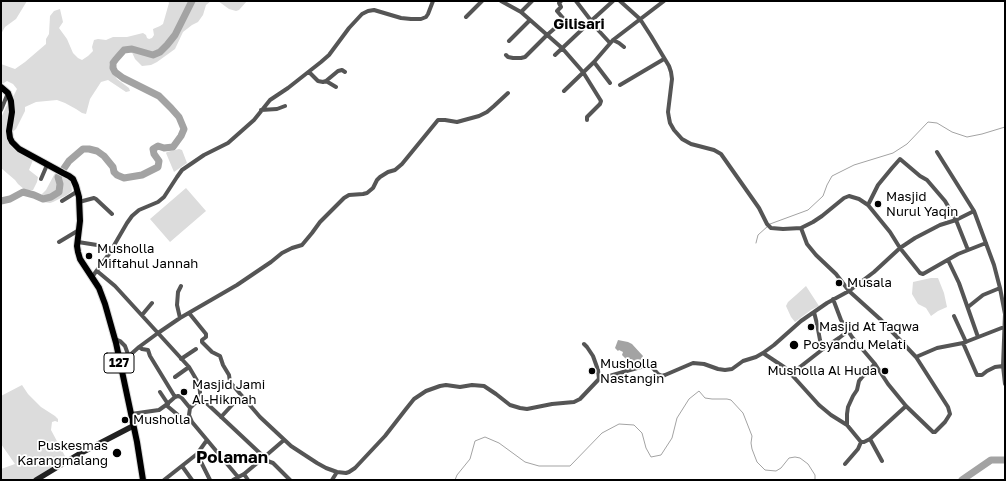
<!DOCTYPE html>
<html>
<head>
<meta charset="utf-8">
<style>
	body { margin:0 }
	#map { position:relative; width:1006px; height:481px; overflow:hidden; background:#fff; font-family:"Golos Text",sans-serif }
	canvas { display:block }
	.frame { position:absolute; inset:0; border:2px solid #000; pointer-events:none }
</style>
</head>
<body>
<div id="map">
<canvas width="1006" height="481"></canvas>
<div class="frame"></div>
</div>
<script>
const g = document.querySelector('canvas').getContext('2d');
g.lineJoin = 'round';
function paint(path, color) { g.fillStyle = color; g.fill(path, 'evenodd'); }
const poly = rows => new Path2D(rows.map(r => 'M' + r).join(''));
function stroke(path, color, width, dash) { g.strokeStyle = color; g.lineWidth = width; g.lineCap = dash ? 'butt' : 'round'; g.setLineDash(dash || []); g.stroke(path); }
function write(font, color, halo, rows, align = 'center') {
  g.font = font + ' "Golos Text",sans-serif'; g.lineWidth = 3.5; g.setLineDash([]); g.textBaseline = 'middle'; g.strokeStyle = halo; g.fillStyle = color; for (const [text, x, y, turn = 0] of rows) {
    g.save(); g.translate(x, y); g.rotate((+turn || 0) * Math.PI / 180); g.textAlign = isNaN(turn) ? turn : align; if (halo) g.strokeText(text, 0, 0); g.fillText(text, 0, 0); g.restore();
  }
}
paint(poly([
	[1,1,27,1,16,19,5,27,1,34],
	[168,1,211,1,206,5,203,15,198,22,192,25,183,32,175,49,157,62,151,65,142,66,135,59,130,48,123,49,114,56,109,64,111,70,117,79,129,88,130,91,126,92,108,80,101,82,90,99,86,114,82,113,76,109,65,103,57,100,36,102,25,107,25,111,16,129,7,137,10,145,16,151,33,160,29,170,38,177,37,182,33,190,25,190,18,184,15,180,1,168,1,118,6,107,13,97,17,89,13,84,7,81,2,84,1,83,1,64,15,69,25,62,46,44,46,39,49,34,50,16,54,11,60,9,63,22,59,28,67,39,73,53,78,58,82,60,88,56,93,51,92,47,94,40,98,39,106,40,113,37,127,37,143,33,146,35,147,38,149,39,152,38,154,35,153,29,160,26,163,24,169,3],
	[218,1,247,1,239,10,236,11,229,9],
	[179,149,182,150,187,163,174,172,166,153,167,152],
	[55,173,64,177,71,182,72,191,67,195,53,202,50,203,43,202,42,194,46,190],
	[186,188,206,211,170,242,150,219],
	[931,278,938,278,944,293,947,307,938,311,931,316,926,308,918,304,912,294,913,282],
	[806,286,819,306,811,310,795,322,791,317,786,306,788,302,796,295],
	[22,385,28,394,41,407,55,416,58,419,58,422,55,421,52,422,51,430,66,458,37,478,37,480,1,480,1,469,15,464,1,444,1,396]
]), '#dcdcdc');
paint(poly([
	[618,340,628,342,632,344,643,356,639,362,636,363,631,359,627,360,622,355,623,352,619,350,618,351,615,348]
]), '#a3a3a3');
stroke(poly([
	[770,224,808,210,823,196,827,185,832,176,854,165,893,153,907,144,928,122,937,123,952,132,967,137,982,134,1005,127],
	[756,243,758,235,768,226],
	[455,480,457,475,470,459,475,441,485,437,499,443,525,462,539,466,570,466,602,433,619,424,634,425,642,433,646,448,651,457,661,455,672,438,677,418,689,399,699,391,705,398,712,399,727,399,731,400,743,413,752,436,751,443,752,449,757,462,765,470,776,471,781,468,789,458,795,457,800,458,808,464,815,475,815,480]
]), '#a3a3a3', 1);
stroke(poly([
	[1,201,10,199,23,192,34,195,43,199,51,197,59,192,60,184,58,177,69,161,83,149,89,149,97,151,104,156,113,167,114,172,117,175,124,178,142,175,158,167,159,161,154,154,153,149,158,146,164,148,173,147,181,136,184,129,179,117,171,108,159,96,123,78,115,72,113,68,113,63,116,59,124,50,132,49,153,55,160,52,167,45,175,35,192,1],
	[962,480,991,460,1005,460]
]), '#a3a3a3', 7);
const primary = poly([
	[1,87,8,93,11,101,12,112,9,131,10,138,12,142,19,149,63,173,69,176,73,179,76,186,79,197,80,221,77,246,78,252,80,259,99,288,105,304,116,343,137,442,143,480]
]);
stroke(primary, '#dbdbdb', 8);
stroke(poly([
	[501,1,521,12,562,48,583,72,601,101,600,104,587,117,587,120],
	[576,1,599,31,610,43],
	[620,1,640,19,651,36,669,66,671,72,672,79,668,112,669,118,670,123,674,130,682,139,691,144,714,150,721,154,759,208,767,224,771,228,783,229,801,228,813,222,822,216,844,198,849,196,859,199,868,205,890,232,900,248,920,273,923,274,958,254,986,243],
	[521,12,532,1],
	[466,17,482,1],
	[613,40,619,43,624,47],
	[509,41,530,20],
	[506,55,508,57,513,58,521,58,525,57,547,35,562,22,563,18,557,11,561,7,559,3,561,1],
	[555,55,591,21,613,1],
	[594,62,610,83],
	[309,72,318,81,323,82,326,81,336,87],
	[326,81,338,71,342,70,345,72],
	[620,85,664,59],
	[564,91,594,62,613,40,664,1],
	[1,110,8,93],
	[261,110,277,109,285,106],
	[937,152,974,211,994,265,1000,288,1005,314,1003,366,1005,384],
	[41,179,47,165],
	[62,201,78,191],
	[79,202,94,198,96,199,112,214],
	[868,205,878,185,892,168,900,159,920,176,927,180,945,201,956,220,968,250],
	[801,228,807,244,816,255,836,274,849,291,880,319,916,357,948,407,950,414,945,422,935,432,933,432,906,406,888,384,875,364,852,337,841,320,833,299],
	[59,242,79,230],
	[78,242,97,245],
	[948,260,959,283,978,337],
	[97,271,115,286,189,367,199,384,200,392,200,397,264,457],
	[92,277,109,254,127,223,132,216,139,210,158,202,164,197,177,177,182,170,204,155,228,143,254,120,270,100,288,88,321,62,329,55,349,28,362,14,368,11,374,10,401,18,411,19,421,19,426,17,428,14,433,1],
	[968,307,983,295,1000,288],
	[814,312,817,324,820,340,823,349],
	[189,313,206,334,206,337,202,340,202,342,212,352,220,356,223,365,229,375,230,382,260,417,291,446,317,463,326,468,337,472,346,473,349,472,355,468,385,436,406,409,414,399,426,391,440,386,446,385,460,387,472,385,484,386,496,394,510,405,520,408,527,409,552,404,574,402,580,399,599,379,644,366,652,367,658,374,662,376,665,375,693,363,704,364,718,369,725,370,732,369,743,361,756,357,763,353,774,345,801,321,827,303,849,291,874,272,900,248,915,238,940,225,956,220,974,211],
	[142,315,152,303],
	[954,316,966,342],
	[180,318,177,305,178,292,181,286],
	[115,339,120,341,125,346,129,357],
	[963,343,977,375,982,375,987,371,995,367,1003,366],
	[584,344,587,347,593,356,598,370,599,379],
	[139,347,142,349,148,350,150,356,175,397],
	[763,353,784,367,791,374,819,405,831,415,847,425,861,442,864,442,870,439,906,406],
	[916,357,937,348,963,343,1004,327],
	[181,359,196,349],
	[120,364,139,347,158,333,180,318,237,285,271,262,282,253,292,248,302,245,312,233,320,222,344,198,349,195,363,194,367,193,373,188,377,180,380,177,388,172,395,170,402,164,438,120,445,120,457,122,479,116,487,112,494,106,508,93],
	[791,374,823,349,839,338,848,331],
	[175,377,189,367],
	[160,392,168,404],
	[166,405,178,415],
	[190,408,189,415,192,422,238,477],
	[190,408,196,402,200,397],
	[131,414,159,410,166,405,175,397,178,396,181,397,190,408],
	[221,417,233,404],
	[847,425,847,414,848,407,853,396,857,390,859,381,863,376,875,364],
	[870,439,882,461],
	[197,454,210,480],
	[262,459,273,463,290,480],
	[845,464,858,449,861,442],
	[182,466,192,480],
	[244,474,248,480],
	[164,480,197,454,207,440],
	[233,480,244,474,262,459,284,440],
	[332,480,337,472]
]), '#555', 4);
stroke(poly([
	[36,480,79,454,133,426]
]), '#222', 5.5);
stroke(primary, '#000', 6);
for (const [x, y, r, color] of [
	[878,204,4,"#000"],
	[89,256,4,"#000"],
	[839,283,4,"#000"],
	[811,327,4,"#000"],
	[794,345,5,"#000"],
	[592,371,4,"#000"],
	[885,371,4,"#000"],
	[184,392,4,"#000"],
	[125,420,4,"#000"],
	[117,453,5,"#000"]
]) { const dot = new Path2D(); dot.arc(x, y, r, 0, 2 * Math.PI); g.fillStyle = color; g.fill(dot); stroke(dot, '#fff', 1.5); }
for (const [x, y, w] of [
	[119,363,30]
]) { const box = new Path2D(); box.roundRect(x - w / 2, y - 10, w, 20, 3); g.fillStyle = '#fff'; g.fill(box); stroke(box, '#000', 1); }
write('bold 12px', '#000', null, [
	["127",119,363]
]);
write('13px', '#000', '#fff', [
	["Masjid",886,197],
	["Nurul Yaqin",886,212],
	["Musholla",97,249],
	["Miftahul Jannah",97,264],
	["Musala",847,283],
	["Masjid At Taqwa",819,327],
	["Posyandu Melati",803,345],
	["Musholla",600,364],
	["Nastangin",600,379],
	["Musholla Al Huda",877,371,"right"],
	["Masjid Jami",192,385],
	["Al-Hikmah",192,400],
	["Musholla",133,420],
	["Puskesmas",108,446,"right"],
	["Karangmalang",108,461,"right"]
], 'left');
write('bold 15px', '#000', '#fff', [
	["Gilisari",579,24]
]);
write('bold 17px', '#000', '#fff', [
	["Polaman",232,458]
]);
</script>
</body>
</html>
